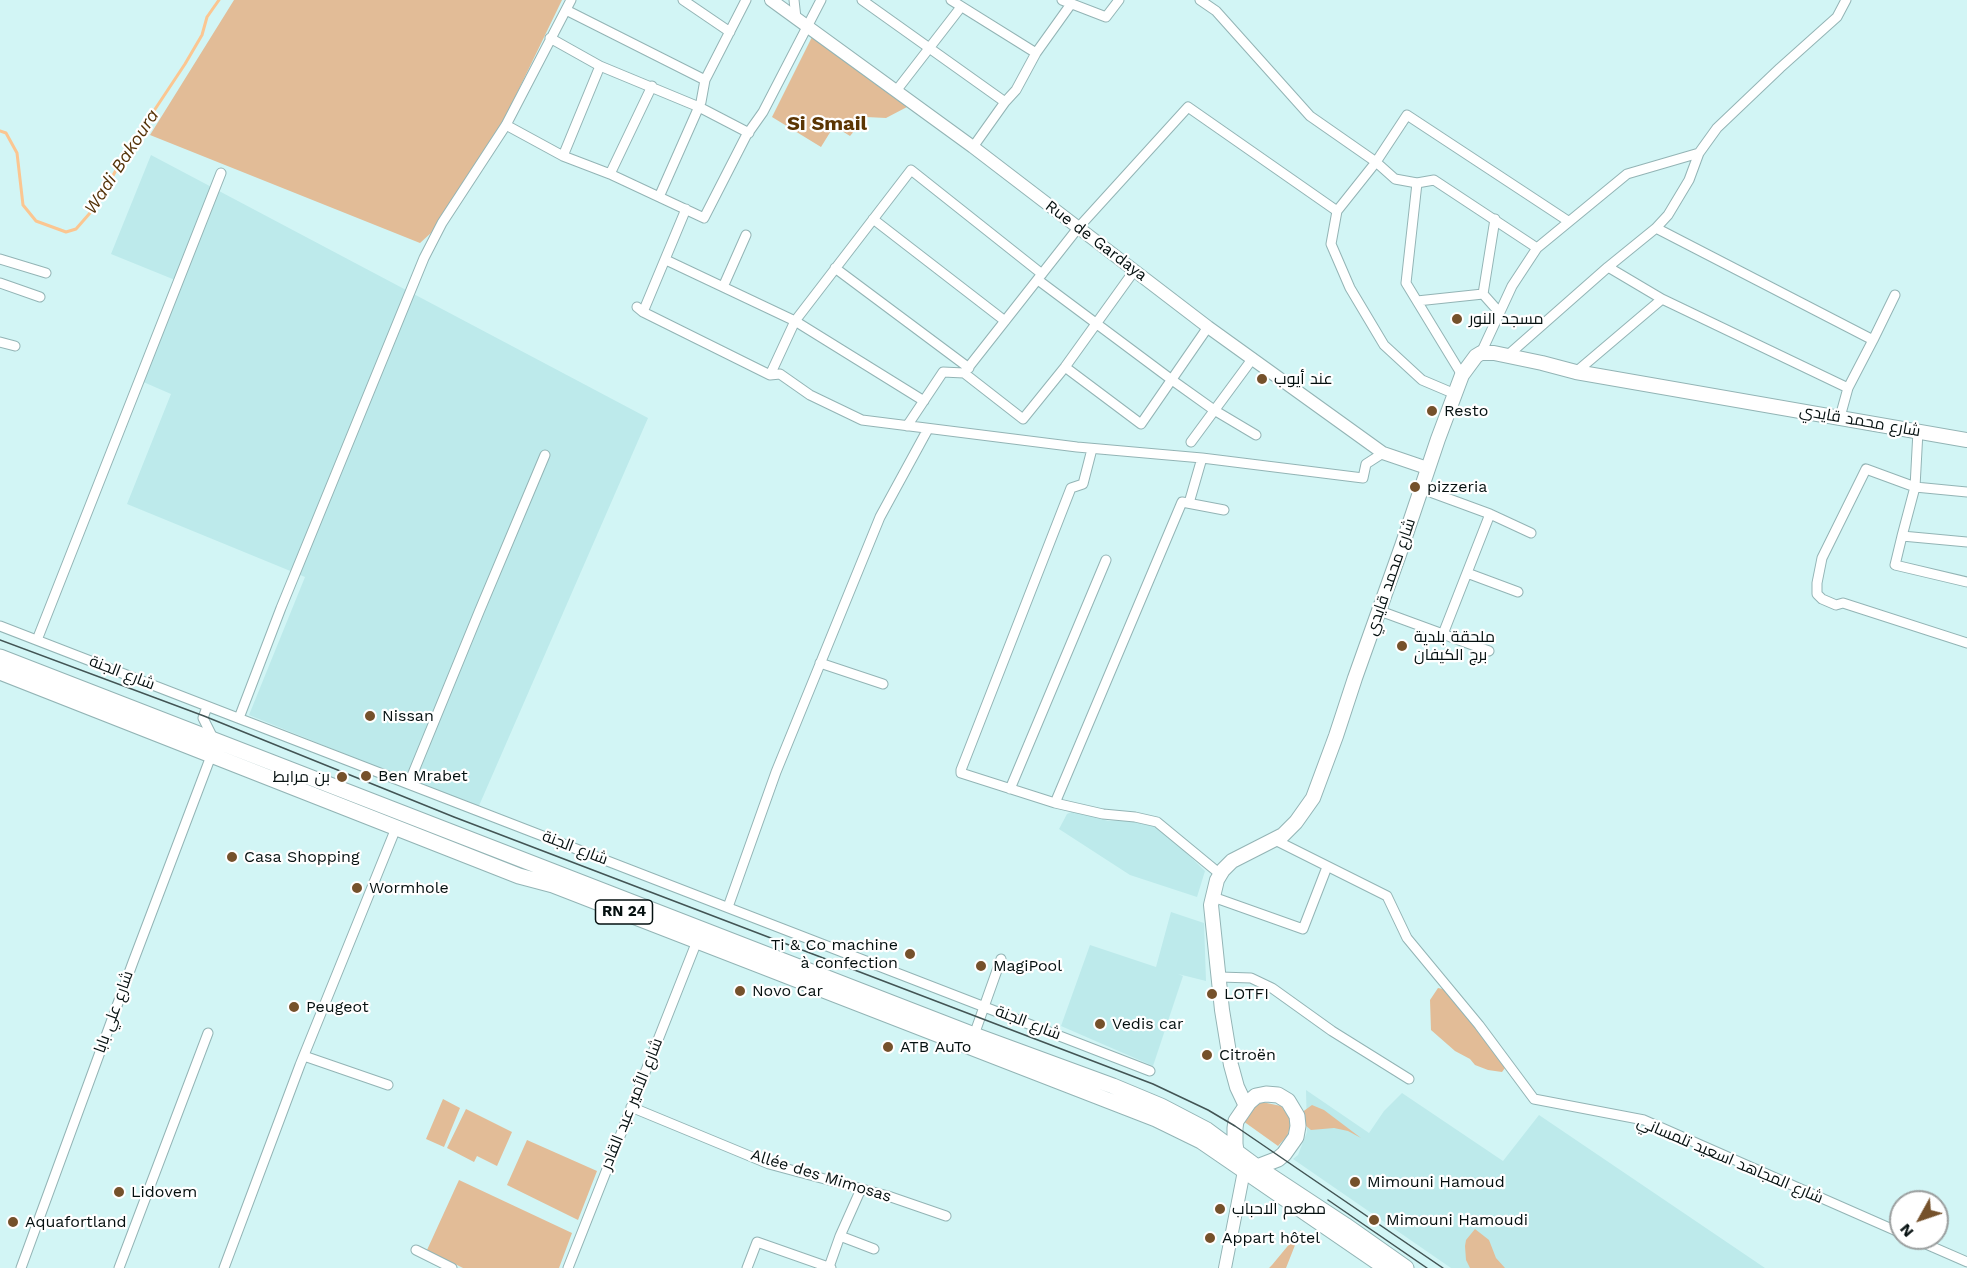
<!DOCTYPE html>
<html>
<head>
<meta charset="utf-8">
<style>
	body { margin:0 }
	#map { position:relative; width:1967px; height:1268px; overflow:hidden; background:#d2f5f5; font-family:"Work Sans",sans-serif }
	canvas { display:block }
	.north { position:absolute; left:1889px; top:1190px; width:60px; height:60px; box-sizing:border-box; background:#fff; border:2px solid #9b9f9f; border-radius:50%; rotate:230deg; font-size:16px; font-weight:700; line-height:24px; text-align:center; color:#051010 }
	.north::after { content:''; display:block; margin:auto; width:21px; height:27px; background:#75512b; clip-path:polygon(50% 0,100% 100%,50% 72%,0 100%) }
</style>
</head>
<body>
<div id="map">
<canvas width="1967" height="1268"></canvas>
<div class="north">N</div>
</div>
<script>
const g = document.querySelector('canvas').getContext('2d');
g.lineJoin = 'round';
function paint(path, color) { g.fillStyle = color; g.fill(path, 'evenodd'); }
const poly = rows => new Path2D(rows.map(r => 'M' + r).join(''));
function stroke(path, color, width, dash) { g.strokeStyle = color; g.lineWidth = width; g.lineCap = dash ? 'butt' : 'round'; g.setLineDash(dash || []); g.stroke(path); }
function write(font, color, halo, rows, align = 'center') {
  g.font = font + ' "Work Sans",Cairo,sans-serif'; g.lineWidth = 4.5; g.setLineDash([]); g.textBaseline = 'middle'; g.strokeStyle = halo; g.fillStyle = color; for (const [text, x, y, turn = 0] of rows) {
    g.save(); g.translate(x, y); g.rotate((+turn || 0) * Math.PI / 180); g.textAlign = isNaN(turn) ? turn : align; if (halo) g.strokeText(text, 0, 0); g.fillText(text, 0, 0); g.restore();
  }
}
paint(poly([
	[151,155,648,418,478,808,249,715,305,577,127,504,171,394,141,381,180,282,111,254],
	[1075,810,1108,821,1136,820,1162,829,1205,871,1197,897,1130,875,1059,829,1067,814],
	[1171,912,1204,923,1206,981,1178,974,1183,976,1153,1066,1061,1026,1090,945,1156,967],
	[1306,1090,1369,1133,1384,1111,1402,1093,1503,1161,1539,1115,1765,1268,1451,1268,1293,1159,1298,1155,1307,1132]
]), '#bdeaeb');
paint(poly([
	[234,0,562,0,503,122,442,223,420,243,150,135],
	[812,37,907,107,886,118,866,117,850,136,834,126,821,147,772,117],
	[1438,988,1443,989,1505,1063,1505,1068,1502,1072,1488,1070,1475,1065,1470,1059,1455,1051,1431,1030,1430,1000],
	[443,1099,460,1108,444,1147,426,1139],
	[1262,1102,1281,1106,1289,1117,1291,1125,1287,1136,1278,1146,1243,1121,1250,1110],
	[1312,1105,1324,1110,1361,1138,1348,1131,1334,1128,1311,1130,1305,1125,1301,1113],
	[466,1109,512,1132,497,1166,477,1156,474,1162,447,1148],
	[527,1140,597,1171,578,1220,507,1185],
	[459,1180,572,1233,559,1268,463,1268,427,1250],
	[1475,1229,1489,1240,1496,1258,1505,1268,1470,1268,1466,1260,1465,1246,1466,1240],
	[1301,1230,1286,1268,1269,1268,1272,1265]
]), '#e2bc97');
stroke(poly([
	[0,131,6,133,17,153,23,205,36,221,66,232,76,229,97,205,122,159,185,64,202,35,207,17,219,0]
]), '#fbc691', 3);
const minor = poly([
	[683,0,730,32],
	[794,0,796,18],
	[862,0,1005,102],
	[951,0,1036,53],
	[1062,0,1106,17,1119,0],
	[1200,0,1216,11,1310,116,1376,162,1395,179,1417,183,1434,180,1537,248],
	[566,10,705,80],
	[550,38,600,66,699,107,749,133],
	[896,91,961,7],
	[506,125,563,156,610,174,704,218,746,136,763,112,821,0],
	[973,147,1005,102,1016,90,1036,53,1071,4],
	[563,156,600,66],
	[610,174,652,86],
	[1417,183,1406,283,1462,375],
	[659,197,701,102,705,80,746,0],
	[873,219,1005,321],
	[1495,219,1483,294,1499,312],
	[1656,228,1873,340,1848,388,1840,417],
	[0,259,46,273],
	[666,260,795,321,924,401],
	[1608,267,1662,299,1848,388],
	[835,268,969,368],
	[1038,280,1172,380,1214,410,1256,435],
	[0,283,40,297],
	[723,287,746,235],
	[1417,301,1483,294],
	[637,307,643,312,770,375,795,321,911,170,1042,274],
	[643,312,686,209],
	[1873,340,1895,295],
	[0,342,15,346],
	[1481,353,1512,286,1537,248,1627,174,1699,153],
	[1507,356,1608,267,1656,228,1668,215,1689,180,1699,153,1717,128,1780,68,1837,17,1846,0],
	[1065,367,1141,424,1208,327],
	[1576,372,1662,299],
	[964,373,1078,228,1188,107,1337,211],
	[770,375,780,374,810,395,862,420,1077,447,1202,458,1363,478,1366,464,1383,453],
	[1455,394,1422,380,1384,345,1350,288,1331,244,1337,211,1376,162,1407,115,1568,221],
	[907,426,943,372,964,373,1023,419,1065,367,1134,271],
	[1918,431,1915,487,1967,492],
	[1191,442,1253,358],
	[1092,449,1083,484,1071,488,961,770,961,773,1055,803,1103,814,1135,817,1157,822,1220,874],
	[1422,489,1490,514,1443,634],
	[1189,503,1202,458],
	[1490,514,1531,533],
	[1902,536,1915,487,1866,469,1822,558,1817,583,1817,594,1822,599,1836,605,1843,603,1967,643],
	[1967,542,1902,536,1895,565,1967,582],
	[1467,573,1518,592],
	[1380,611,1489,651],
	[0,626,1150,1071],
	[37,640,221,173],
	[820,663,883,684],
	[207,707,203,718,213,738],
	[239,718,281,608,424,258,442,223,506,125,571,0],
	[409,783,479,612,545,455],
	[1010,789,1106,560],
	[1055,803,1182,502,1224,510],
	[1275,840,1387,896,1407,938,1479,1025,1534,1099,1644,1120,1901,1233],
	[1213,897,1303,929,1327,867],
	[728,907,776,772,880,517,928,429],
	[1220,977,1251,978,1272,988,1332,1031,1409,1079],
	[974,1035,1001,959],
	[304,1056,388,1085],
	[631,1107,769,1164,888,1196,946,1216],
	[840,1236,874,1249],
	[1912,1238,1967,1262],
	[416,1250,452,1268],
	[829,1267,840,1236,861,1189],
	[21,1268,133,962,211,756],
	[119,1268,208,1033],
	[224,1268,300,1065,396,828],
	[568,1268,697,941],
	[747,1268,757,1242,831,1268]
]);
const tertiary = poly([
	[771,0,973,147,1208,327,1383,453,1427,468],
	[1225,1268,1244,1171]
]);
const secondary = poly([
	[1246,1106,1237,1087,1231,1065,1222,1010,1211,905,1217,880,1223,870,1232,861,1283,835,1296,822,1313,798,1336,736,1355,678,1402,546,1438,439,1462,375,1476,356,1481,353,1494,353,1542,363,1576,372,1967,440]
]);
const primary = poly([
	[0,657,974,1035,1113,1086,1161,1106,1207,1130,1257,1167,1345,1225,1406,1268],
	[0,672,519,876,553,885,1156,1119,1201,1141,1386,1268],
	[1237,1157,1235,1144,1235,1128,1236,1121,1249,1102,1256,1096,1266,1094,1278,1095,1288,1101,1297,1116,1298,1126,1296,1137,1284,1154,1278,1159,1252,1169]
]);
stroke(minor, '#93b4b5', 11);
stroke(tertiary, '#93b4b5', 14);
stroke(secondary, '#93b4b5', 16);
stroke(primary, '#93b4b5', 17);
stroke(minor, '#fff', 9);
stroke(tertiary, '#fff', 12);
stroke(secondary, '#fff', 14);
stroke(primary, '#fff', 15);
stroke(poly([
	[0,640,204,716,454,817,1153,1084,1208,1110,1235,1126,1443,1268],
	[1328,1200,1427,1268]
]), '#425454', 1.5);
for (const [x, y, r, color] of [
	[1457,319,6,"#75512b"],
	[1262,379,6,"#75512b"],
	[1432,411,6,"#75512b"],
	[1415,487,6,"#75512b"],
	[1402,646,6,"#75512b"],
	[370,716,6,"#75512b"],
	[366,776,6,"#75512b"],
	[342,777,6,"#75512b"],
	[232,857,6,"#75512b"],
	[357,888,6,"#75512b"],
	[910,954,6,"#75512b"],
	[981,966,6,"#75512b"],
	[740,991,6,"#75512b"],
	[1212,994,6,"#75512b"],
	[294,1007,6,"#75512b"],
	[1100,1024,6,"#75512b"],
	[888,1047,6,"#75512b"],
	[1207,1055,6,"#75512b"],
	[1355,1182,6,"#75512b"],
	[119,1192,6,"#75512b"],
	[1220,1209,6,"#75512b"],
	[1374,1220,6,"#75512b"],
	[13,1222,6,"#75512b"],
	[1210,1238,6,"#75512b"]
]) { const dot = new Path2D(); dot.arc(x, y, r, 0, 2 * Math.PI); g.fillStyle = color; g.fill(dot); stroke(dot, '#fff', 2); }
for (const [x, y, w] of [
	[624,912,57]
]) { const box = new Path2D(); box.roundRect(x - w / 2, y - 12, w, 24, 4.5); g.fillStyle = '#fff'; g.fill(box); stroke(box, '#051010', 1.5); }
write('bold 15px', '#051010', null, [
	["RN 24",624,912]
]);
write('16px', '#051010', '#fff', [
	["Rue de Gardaya",1096,241,37],
	["شارع محمد قايدي",1860,421,10],
	["شارع محمد قايدي",1391,577,-71],
	["شارع الجنة",122,673,21],
	["شارع الجنة",575,848,21],
	["شارع علي بابا",114,1012,-70],
	["شارع الجنة",1028,1023,21],
	["شارع الأمير عبد القادر",632,1104,-68],
	["شارع المجاهد اسعيد تلمساني",1730,1160,23],
	["Allée des Mimosas",821,1176,17]
]);
write('16px', '#051010', '#fff', [
	["مسجد النور",1469,319],
	["عند أيوب",1274,379],
	["Resto",1444,411],
	["pizzeria",1427,487],
	["ملحقة بلدية",1414,637],
	["برج الكيفان",1414,655],
	["Nissan",382,716],
	["Ben Mrabet",378,776],
	["بن مرابط",330,777,"right"],
	["Casa Shopping",244,857],
	["Wormhole",369,888],
	["Ti & Co machine",898,945,"right"],
	["à confection",898,963,"right"],
	["MagiPool",993,966],
	["Novo Car",752,991],
	["LOTFI",1224,994],
	["Peugeot",306,1007],
	["Vedis car",1112,1024],
	["ATB AuTo",900,1047],
	["Citroën",1219,1055],
	["Mimouni Hamoud",1367,1182],
	["Lidovem",131,1192],
	["مطعم الاحباب",1232,1209],
	["Mimouni Hamoudi",1386,1220],
	["Aquafortland",25,1222],
	["Appart hôtel",1222,1238]
], 'left');
write('italic 18px', '#543208', '#fff', [
	["Wadi Bakoura",122,162,-57]
]);
write('bold 20px', '#5b3503', '#fff', [
	["Si Smail",827,124]
]);
</script>
</body>
</html>
